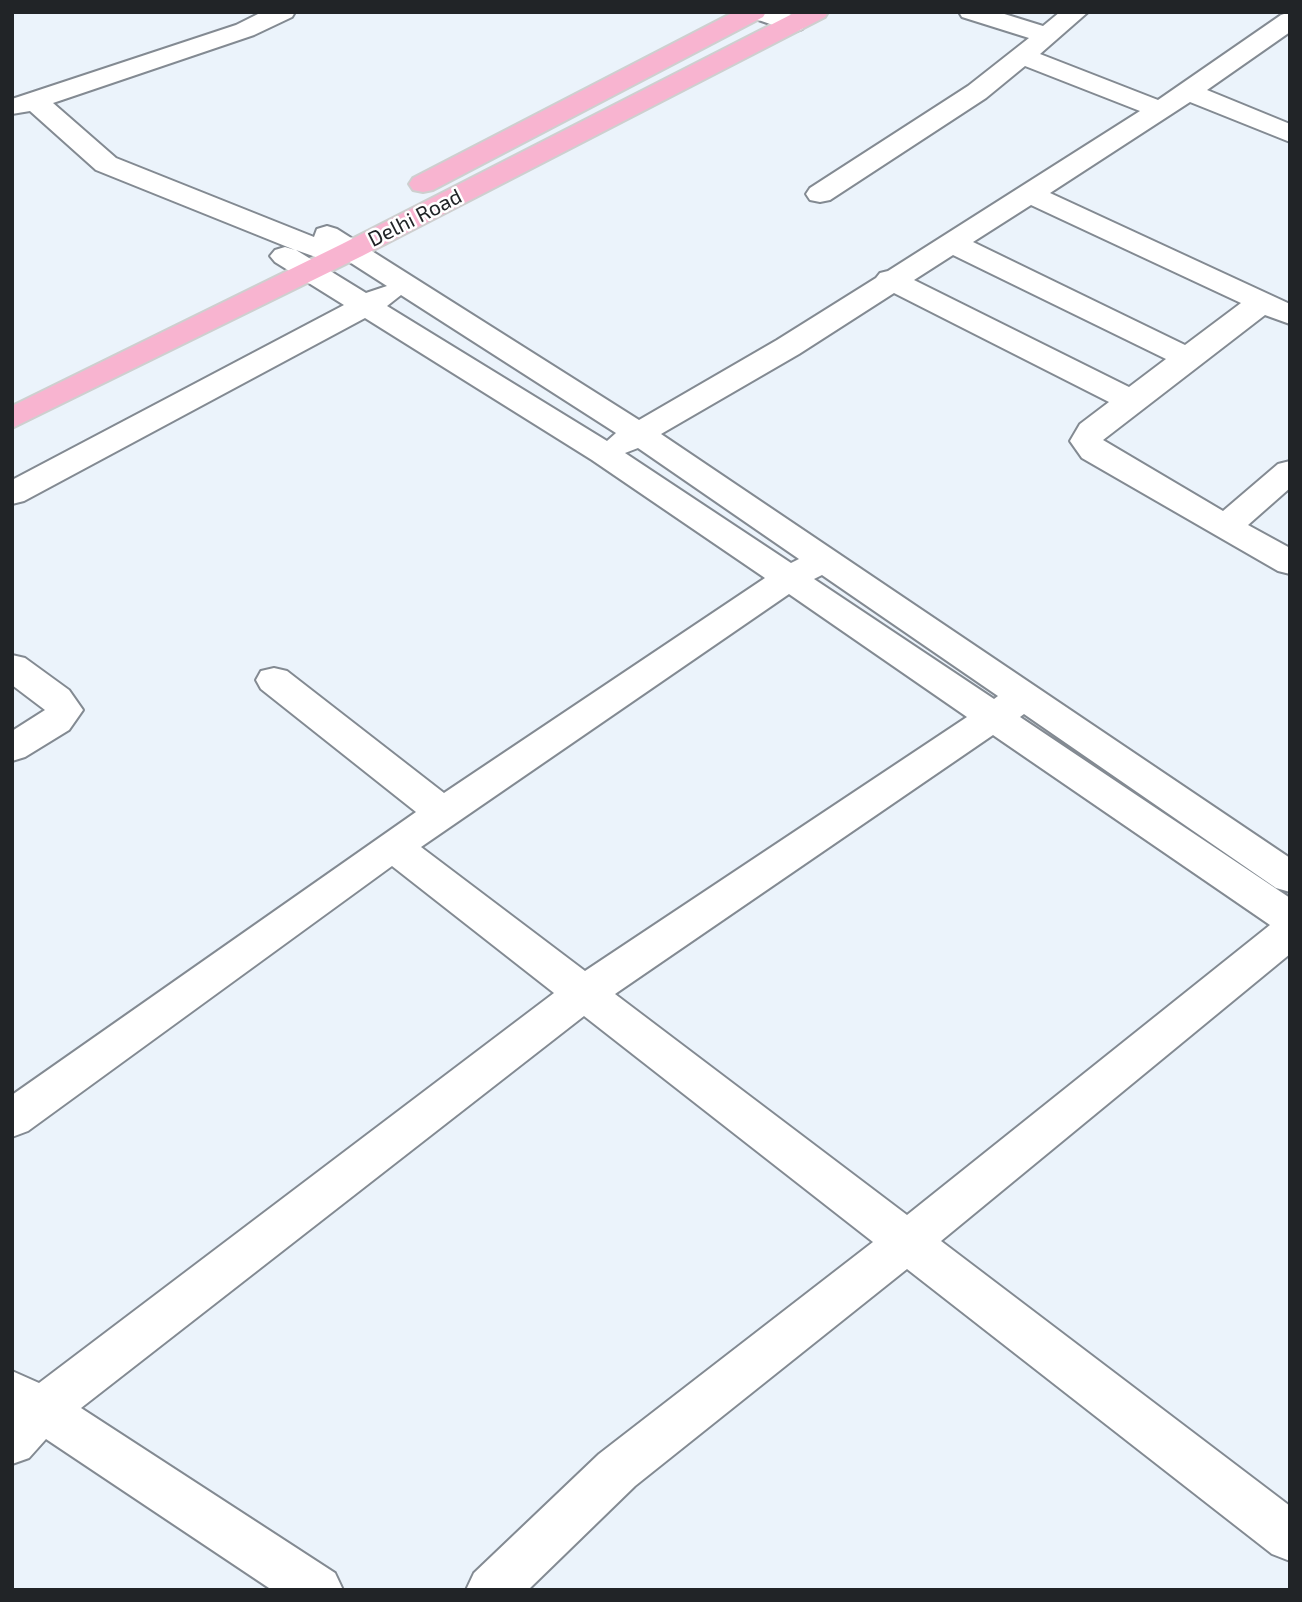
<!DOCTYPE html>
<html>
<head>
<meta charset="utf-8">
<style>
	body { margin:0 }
	#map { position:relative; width:1302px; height:1602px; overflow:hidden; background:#ebf3fb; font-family:"Exo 2",sans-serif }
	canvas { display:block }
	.frame { position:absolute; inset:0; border:14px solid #212427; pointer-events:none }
</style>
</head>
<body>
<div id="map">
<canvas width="1302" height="1602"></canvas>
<div class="frame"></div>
</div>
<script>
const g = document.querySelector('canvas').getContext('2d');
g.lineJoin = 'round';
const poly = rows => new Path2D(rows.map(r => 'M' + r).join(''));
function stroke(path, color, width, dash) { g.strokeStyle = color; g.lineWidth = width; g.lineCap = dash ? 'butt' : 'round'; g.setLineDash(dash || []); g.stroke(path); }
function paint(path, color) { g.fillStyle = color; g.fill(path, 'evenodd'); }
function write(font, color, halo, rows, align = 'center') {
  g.font = font + ' "Exo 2",sans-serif'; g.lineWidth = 5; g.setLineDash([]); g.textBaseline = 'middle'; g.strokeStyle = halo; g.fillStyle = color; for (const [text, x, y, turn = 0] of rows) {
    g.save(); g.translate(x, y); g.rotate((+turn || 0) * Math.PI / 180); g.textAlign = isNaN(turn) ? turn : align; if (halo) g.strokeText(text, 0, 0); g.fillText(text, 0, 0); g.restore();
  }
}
const minor = poly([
	[262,12,295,12,292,17,254,35,53,103,116,158,314,237,317,229,327,226,337,229,639,420,777,340,876,278,880,273,888,271,1140,111,1025,66,986,98,830,200,820,202,810,200,806,194,810,188,968,86,1029,38,962,17,959,12,998,12,1043,26,1060,12,1088,12,1040,54,1158,100,1281,15,1290,12,1290,32,1207,90,1290,124,1290,142,1190,102,1050,193,1290,304,1290,324,1265,315,1103,440,1223,511,1278,464,1290,461,1290,488,1248,525,1290,548,1290,574,1278,571,1082,458,1070,441,1080,424,1109,402,894,293,799,354,661,434,1290,858,1290,892,1276,888,1024,714,1020,717,1290,898,1290,954,941,1241,1290,1506,1290,1561,1272,1554,907,1269,635,1486,528,1590,466,1590,474,1573,599,1454,873,1242,584,1016,81,1408,335,1573,343,1590,272,1590,46,1439,29,1458,12,1464,12,1371,39,1383,554,993,392,866,28,1131,12,1137,12,1095,416,812,261,689,256,680,261,671,274,668,287,671,444,793,765,578,592,460,365,318,24,501,12,504,12,480,344,305,275,262,270,256,275,250,285,247,295,250,96,170,30,111,12,114,12,99,236,25,262,12],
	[1031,205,1241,303,1185,345,973,242,1031,205],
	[296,250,324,260,337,254,387,286,366,293,296,250],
	[953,255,1166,359,1129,387,914,280,953,255],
	[401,295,616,433,607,441,387,306,401,295],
	[638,448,799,559,791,563,625,453,638,448],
	[822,575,998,696,994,699,814,579,822,575],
	[789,594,967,717,585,971,421,847,789,594],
	[993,735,1270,925,907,1215,615,994,993,735],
	[747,12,784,12,802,19,806,24,802,29,793,32,750,17,747,12],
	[12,655,25,658,69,690,83,710,69,730,25,757,12,761,12,731,45,710,12,685,12,655]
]);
const major = poly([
	[734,12,766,12,763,17,433,190,423,192,413,190,409,184,413,178,734,12],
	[796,12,828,12,825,17,362,256,12,428,12,406,342,244,796,12]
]);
stroke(minor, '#838a92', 4);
stroke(major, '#cecfcf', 4);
paint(minor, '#fff');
paint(major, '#f8b4d0');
write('21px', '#212427', '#fff', [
	["Delhi Road",415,218,-27]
]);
</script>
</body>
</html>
